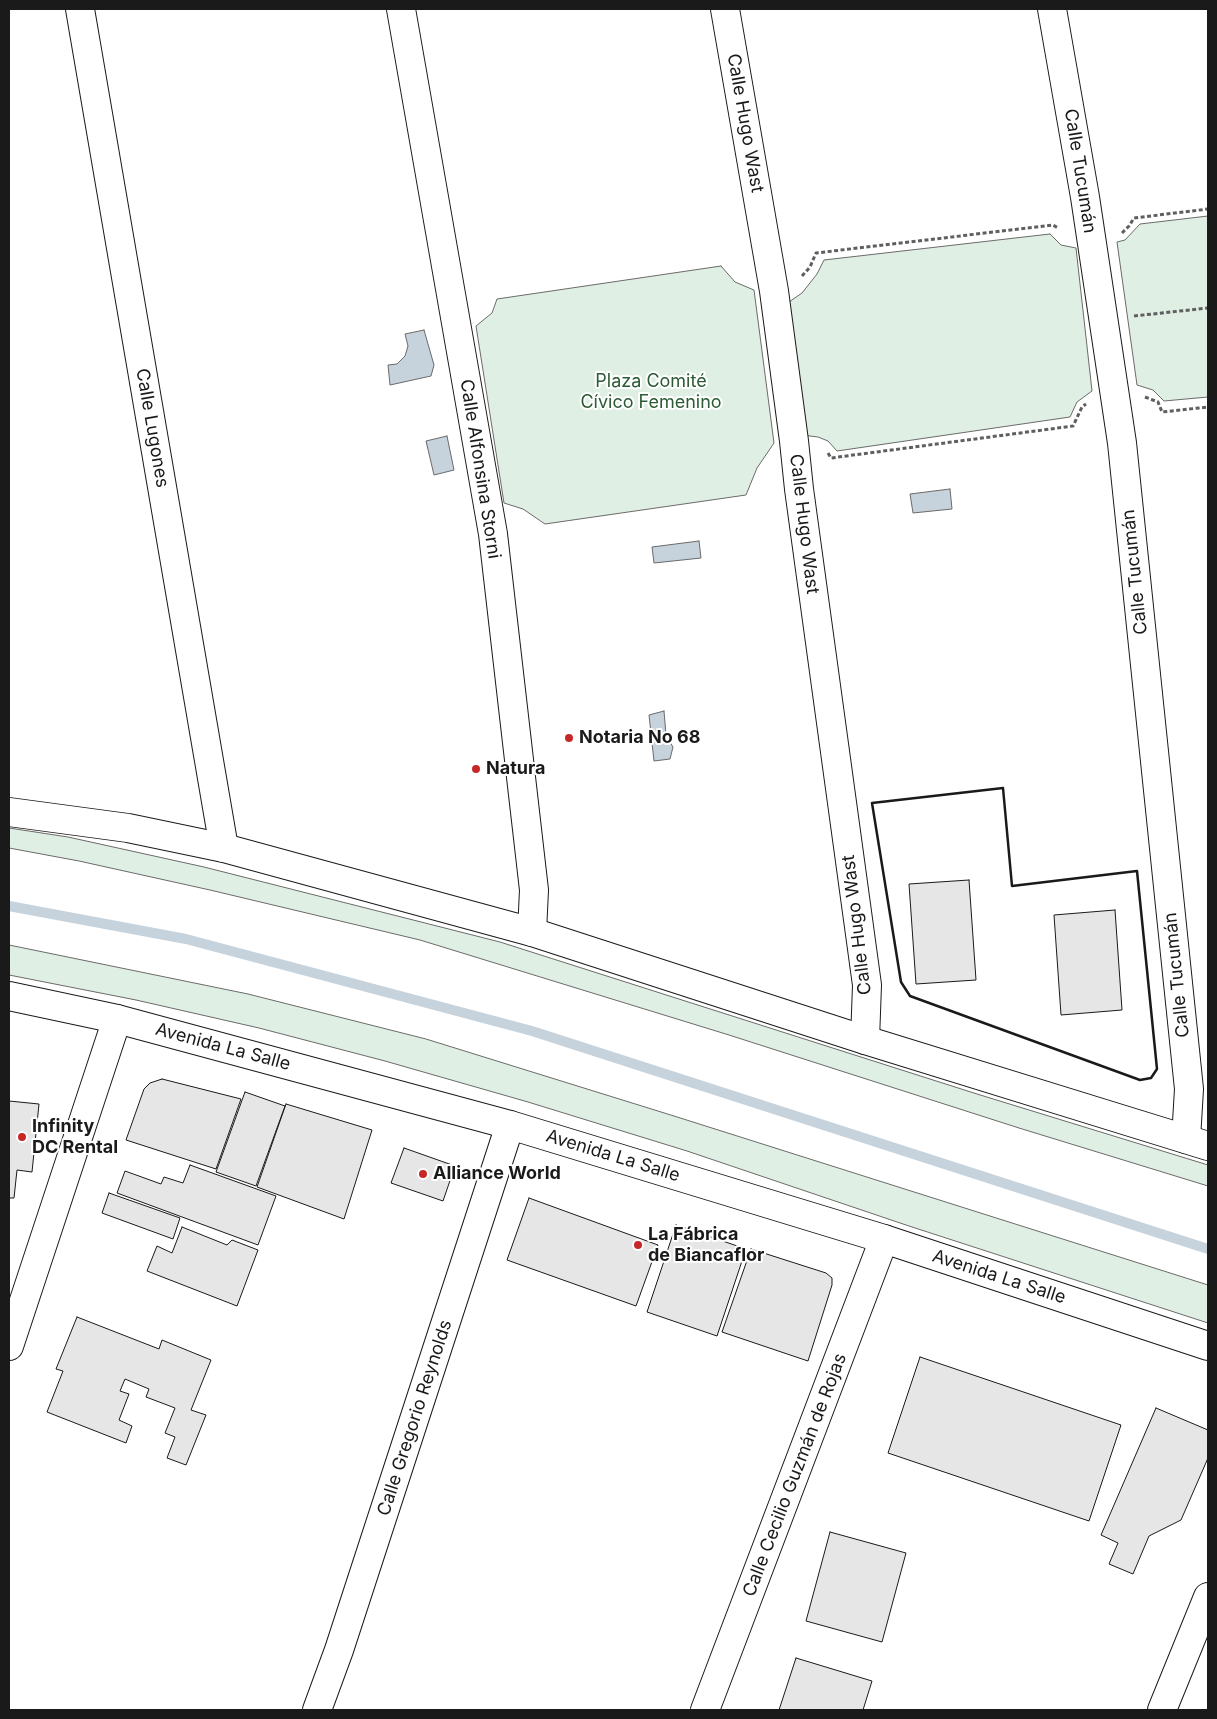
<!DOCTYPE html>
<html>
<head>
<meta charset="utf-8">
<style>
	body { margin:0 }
	#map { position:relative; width:1217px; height:1719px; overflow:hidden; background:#fff; font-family:Inter,sans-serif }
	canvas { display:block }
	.frame { position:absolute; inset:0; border:10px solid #1a1a1a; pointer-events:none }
</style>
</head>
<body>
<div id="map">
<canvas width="1217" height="1719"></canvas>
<div class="frame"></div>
</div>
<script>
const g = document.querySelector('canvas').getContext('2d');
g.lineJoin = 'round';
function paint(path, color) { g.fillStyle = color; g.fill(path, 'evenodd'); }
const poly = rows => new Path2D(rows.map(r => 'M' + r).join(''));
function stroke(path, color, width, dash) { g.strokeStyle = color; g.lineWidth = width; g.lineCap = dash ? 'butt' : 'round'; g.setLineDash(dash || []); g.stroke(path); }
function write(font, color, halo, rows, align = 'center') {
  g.font = font + ' Inter,sans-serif'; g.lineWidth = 4; g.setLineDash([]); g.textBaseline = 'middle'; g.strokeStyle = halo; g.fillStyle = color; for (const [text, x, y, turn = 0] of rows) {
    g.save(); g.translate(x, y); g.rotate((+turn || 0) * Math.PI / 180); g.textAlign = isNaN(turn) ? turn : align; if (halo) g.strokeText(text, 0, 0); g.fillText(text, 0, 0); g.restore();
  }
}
const green = poly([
	[1208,216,1208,397,1164,401,1153,390,1137,385,1117,242,1125,240,1140,224,1208,216],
	[1050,234,1061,245,1076,248,1092,391,1077,402,1070,417,837,451,828,441,818,437,802,435,789,302,802,293,817,274,824,260,1050,234],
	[721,266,735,282,754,290,774,443,757,468,746,495,545,524,523,509,504,503,476,326,492,313,497,299,721,266],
	[9,828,68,837,204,867,500,942,977,1094,1208,1165,1208,1186,1019,1128,729,1035,420,940,210,890,79,861,9,848,9,828],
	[9,945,248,994,426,1039,674,1116,1208,1285,1208,1323,909,1226,687,1151,528,1102,385,1061,259,1028,136,1000,9,975,9,945]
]);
paint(green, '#e0efe3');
stroke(green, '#6a6a6a', 1);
const water = poly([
	[424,330,434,365,431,376,390,385,388,365,397,364,405,356,408,346,405,334,424,330],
	[447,436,454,470,434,475,426,441,447,436],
	[950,489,952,509,913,513,910,494,950,489],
	[699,541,701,558,654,563,652,547,699,541],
	[664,711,666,735,673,747,670,759,654,761,649,715,664,711]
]);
paint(water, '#c6d2dc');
stroke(water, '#6a6a6a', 1);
stroke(poly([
	[9,906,186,939,532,1031,1208,1249]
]), '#c6d2dc', 10);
const building = poly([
	[969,880,976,980,916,984,909,884,969,880],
	[1115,910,1122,1010,1061,1015,1054,915,1115,910],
	[162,1079,241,1099,216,1169,126,1140,144,1089,150,1083,162,1079],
	[245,1092,285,1106,256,1186,216,1172,245,1092],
	[9,1101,39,1104,32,1172,17,1170,14,1198,9,1198,9,1101],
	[286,1104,372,1130,344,1219,257,1187,286,1104],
	[404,1148,455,1166,443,1201,391,1183,404,1148],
	[190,1165,276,1196,258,1245,117,1193,125,1171,161,1184,164,1177,183,1183,190,1165],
	[109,1193,180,1218,173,1239,102,1213,109,1193],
	[529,1198,658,1245,636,1306,507,1260,529,1198],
	[676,1225,746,1249,717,1336,647,1312,676,1225],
	[182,1227,227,1245,232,1240,258,1250,237,1306,147,1271,157,1246,172,1253,182,1227],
	[751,1249,826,1273,832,1278,832,1285,808,1361,722,1332,751,1249],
	[77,1317,159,1349,162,1340,211,1360,191,1410,206,1415,186,1465,167,1458,175,1437,165,1433,175,1408,146,1397,149,1389,125,1379,120,1391,129,1394,119,1420,132,1426,126,1443,47,1412,63,1371,56,1369,77,1317],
	[920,1357,1121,1425,1089,1521,888,1453,920,1357],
	[1156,1408,1208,1430,1208,1458,1181,1520,1149,1536,1133,1574,1109,1564,1118,1543,1101,1535,1156,1408],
	[830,1532,906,1553,882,1642,806,1621,830,1532],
	[796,1658,872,1681,863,1710,779,1710,796,1658]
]);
paint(building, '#e6e6e6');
stroke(building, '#1a1a1a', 1);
const street = poly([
	[80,9,224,848],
	[401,9,493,534,534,890,532,932],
	[725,9,774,291,794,441,799,489,867,985,865,1040],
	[1052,9,1085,197,1122,443,1189,1089,1186,1139],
	[9,1346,117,1019],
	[317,1710,339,1650,510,1125],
	[705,1710,884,1239],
	[1162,1710,1208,1597]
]);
const secondary = poly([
	[9,812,128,828,224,848,532,932,865,1040,1208,1146],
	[9,996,117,1019,510,1125,884,1239,1208,1346]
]);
stroke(street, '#1a1a1a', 30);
stroke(secondary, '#1a1a1a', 30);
stroke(poly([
	[1122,233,1129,226,1134,218,1208,209],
	[802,276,810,267,816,253,1053,225,1058,228],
	[1134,316,1208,308],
	[1145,397,1158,402,1162,412,1208,407],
	[828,453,831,458,1073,426,1082,407,1086,404]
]), '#5f5f5f', 3, [4, 2.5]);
stroke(street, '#fff', 28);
stroke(secondary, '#fff', 28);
stroke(poly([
	[1003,788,1012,886,1137,871,1157,1069,1151,1078,1140,1080,910,996,901,982,872,803,1003,788]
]), '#1a1a1a', 2.5);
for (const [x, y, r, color] of [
	[569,738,5,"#c62828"],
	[476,769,5,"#c62828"],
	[22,1137,5,"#c62828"],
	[423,1174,5,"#c62828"],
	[638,1245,5,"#c62828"]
]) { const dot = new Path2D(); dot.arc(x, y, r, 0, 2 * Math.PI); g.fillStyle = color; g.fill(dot); stroke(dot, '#fff', 2); }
write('18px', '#1a1a1a', '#fff', [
	["Calle Hugo Wast",745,123,80],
	["Calle Tucumán",1080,171,81],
	["Calle Lugones",152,428,80],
	["Calle Alfonsina Storni",480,469,81],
	["Calle Hugo Wast",804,524,83],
	["Calle Tucumán",1135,572,-96],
	["Calle Hugo Wast",857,925,-97],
	["Calle Tucumán",1177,975,-96],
	["Avenida La Salle",223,1047,15],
	["Avenida La Salle",613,1156,17],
	["Avenida La Salle",999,1277,18],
	["Calle Gregorio Reynolds",415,1418,-72],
	["Calle Cecilio Guzmán de Rojas",795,1475,-69]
]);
write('18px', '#2b5a34', '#fff', [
	["Plaza Comité",651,382],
	["Cívico Femenino",651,403]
]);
write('bold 18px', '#1a1a1a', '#fff', [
	["Notaria No 68",579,738],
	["Natura",486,769],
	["Infinity",32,1127],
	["DC Rental",32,1148],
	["Alliance World",433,1174],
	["La Fábrica",648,1235],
	["de Biancaflor",648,1256]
], 'left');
</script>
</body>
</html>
